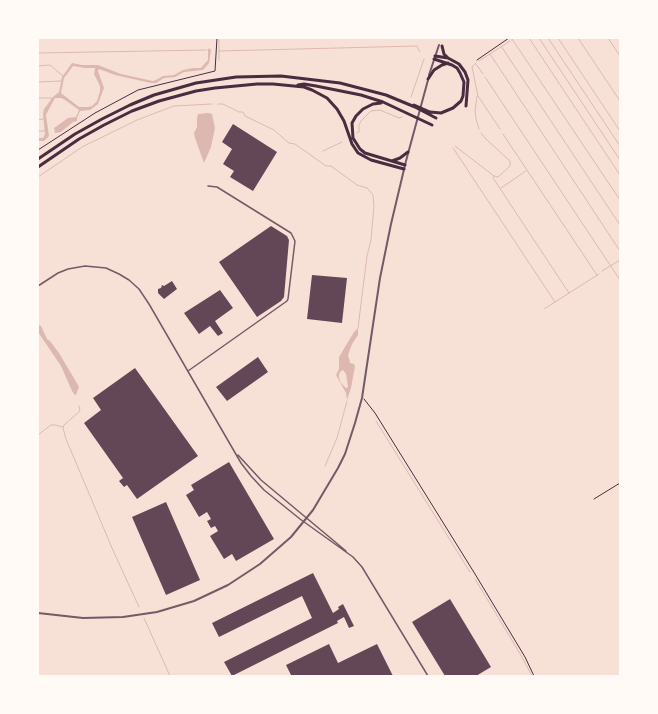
<!DOCTYPE html>
<html>
<head>
<meta charset="utf-8">
<style>
	body { margin:0 }
	#map { position:relative; width:658px; height:714px; overflow:hidden; background:#f7e1d7; font-family:Jost,sans-serif }
	canvas { display:block }
	.frame { position:absolute; inset:0; border:39px solid #fffaf5; pointer-events:none }
</style>
</head>
<body>
<div id="map">
<canvas width="658" height="714"></canvas>
<div class="frame"></div>
</div>
<script>
const g = document.querySelector('canvas').getContext('2d');
g.lineJoin = 'round';
function paint(path, color) { g.fillStyle = color; g.fill(path, 'evenodd'); }
const poly = rows => new Path2D(rows.map(r => 'M' + r).join(''));
function stroke(path, color, width, dash) { g.strokeStyle = color; g.lineWidth = width; g.lineCap = dash ? 'butt' : 'round'; g.setLineDash(dash || []); g.stroke(path); }
paint(poly([
	[209,48,211,50,209,63,203,70,184,72,175,77,164,78,156,83,151,83,115,75,99,69,98,71,104,88,98,104,90,110,80,111,77,118,77,121,73,122,61,132,55,133,54,128,68,118,76,117,79,110,65,100,61,98,55,98,48,111,46,115,49,136,44,141,38,141,38,138,43,138,45,134,43,114,44,109,53,97,59,92,62,77,72,63,82,65,98,65,121,74,153,81,156,80,163,76,174,75,183,70,193,68,201,68,208,60,208,50],
	[73,66,85,68,95,68,94,74,100,86,100,91,97,101,92,106,88,107,79,107,61,93,64,78],
	[208,113,212,114,215,128,211,147,204,163,195,138,194,133,197,127,197,118,198,114],
	[38,324,41,326,47,339,50,341,59,353,78,385,79,387,76,395,75,395,72,391,61,366,38,332],
	[358,328,358,335,352,344,348,355,350,363,354,364,355,366,351,388,347,400,346,393,336,375,339,369,339,357,354,332],
	[343,370,346,374,348,387,346,388,341,383,339,378,339,374,341,371]
]), '#dcb8b0');
stroke(poly([
	[529,38,620,175],
	[539,38,620,160],
	[548,38,620,146],
	[558,38,620,131],
	[578,38,620,101],
	[608,38,620,56],
	[511,39,514,38],
	[512,39,620,200],
	[501,46,620,225],
	[219,51,417,46,420,52],
	[38,53,207,50],
	[490,54,620,251],
	[219,60,219,38],
	[479,61,510,41],
	[476,63,472,67,478,96,500,129],
	[476,64,483,74],
	[38,66,50,65,63,76],
	[485,77,620,280],
	[38,82,61,81],
	[477,96,475,111,476,119,479,129],
	[411,97,424,59],
	[38,98,53,98],
	[218,104,223,104,239,112,243,112,245,116,274,130,289,143,295,144,326,166,331,166,357,185,367,188,373,195,374,206,371,240,367,256,358,328],
	[38,120,43,119],
	[38,131,45,131],
	[357,133,359,132,359,125,361,121,371,111,380,110,399,118,402,117],
	[503,134,597,275],
	[455,146,494,176,498,177,510,166,510,161,486,139,481,133],
	[453,148,555,302],
	[323,151,342,142],
	[494,176,493,178,569,293],
	[38,177,82,147,137,120,174,106,212,104],
	[501,188,526,171],
	[602,271,620,260],
	[544,309,599,274],
	[79,406,80,411,64,425,63,428,66,439,112,548,139,607],
	[376,421,470,572],
	[38,435,51,425,55,425,63,427],
	[325,466,337,438,347,401],
	[475,579,522,657,532,676],
	[144,618,170,676]
]), '#dcb8b0', 1);
paint(poly([
	[233,124,277,152,253,191,230,177,234,171,223,164,232,149,222,142],
	[271,226,287,236,289,240,284,297,281,301,257,317,219,262],
	[312,275,347,278,342,323,307,319],
	[172,281,177,289,164,299,158,293,158,289,161,288,162,285,164,286],
	[220,290,233,308,215,321,223,333,218,336,210,326,199,334,184,313],
	[258,357,268,372,227,401,216,387],
	[135,368,198,456,137,499,127,485,124,487,119,481,123,478,84,423,101,410,93,398],
	[229,462,274,539,236,561,232,554,224,559,210,536,218,531,215,526,211,528,207,521,211,519,207,512,199,517,186,495,194,490,191,485],
	[166,502,200,580,166,595,132,517],
	[313,573,333,613,339,609,338,607,343,604,354,626,349,628,344,617,337,621,338,623,232,676,224,662,312,618,302,596,219,637,212,623],
	[450,599,491,667,476,676,445,676,412,622],
	[329,644,338,663,377,644,393,676,288,676,291,675,286,665]
]), '#644757');
stroke(poly([
	[477,60,509,38],
	[38,150,95,113,138,90,215,71,217,38],
	[364,399,375,413,475,574,525,657,534,676],
	[594,499,620,483]
]), '#4a2c40', 1);
stroke(poly([
	[38,286,58,273,68,269,85,266,106,268,119,274,129,280,139,289,149,304,241,463,251,476,264,490,300,519,353,557],
	[188,371,287,301,288,299,295,241,291,233,217,187,208,186],
	[238,455,261,480,346,551],
	[353,557,362,567,428,676]
]), '#755966', 1.5);
stroke(poly([
	[429,75,439,45],
	[38,613,83,618,123,617,157,612,194,601,228,585,260,564,291,537,313,510,338,468,345,454,355,423,362,398,380,278,391,224,406,161,428,80]
]), '#755966', 2);
stroke(poly([
	[442,46,444,54,448,58],
	[435,56,448,58,459,64,465,72,468,80,466,106],
	[428,79,434,70,442,65,448,63],
	[298,85,304,84,316,86,361,95,383,102,432,125],
	[381,103,373,104,363,109,356,116,352,123,353,138,360,149,365,153,405,165],
	[414,105,430,112,441,113,453,108,461,101,463,96,464,82,460,73,457,68,452,65,434,59],
	[38,159,75,134,102,119,130,105,154,95,196,83,236,77,281,76,340,83,386,95,415,107,436,118],
	[392,161,400,158,408,152],
	[38,167,79,139,104,125,132,111,159,101,196,91,215,88,257,84,273,84,304,87,312,90,327,98,337,109,344,121,352,144,358,153,371,160,404,169]
]), '#4a2c40', 3);
</script>
</body>
</html>
